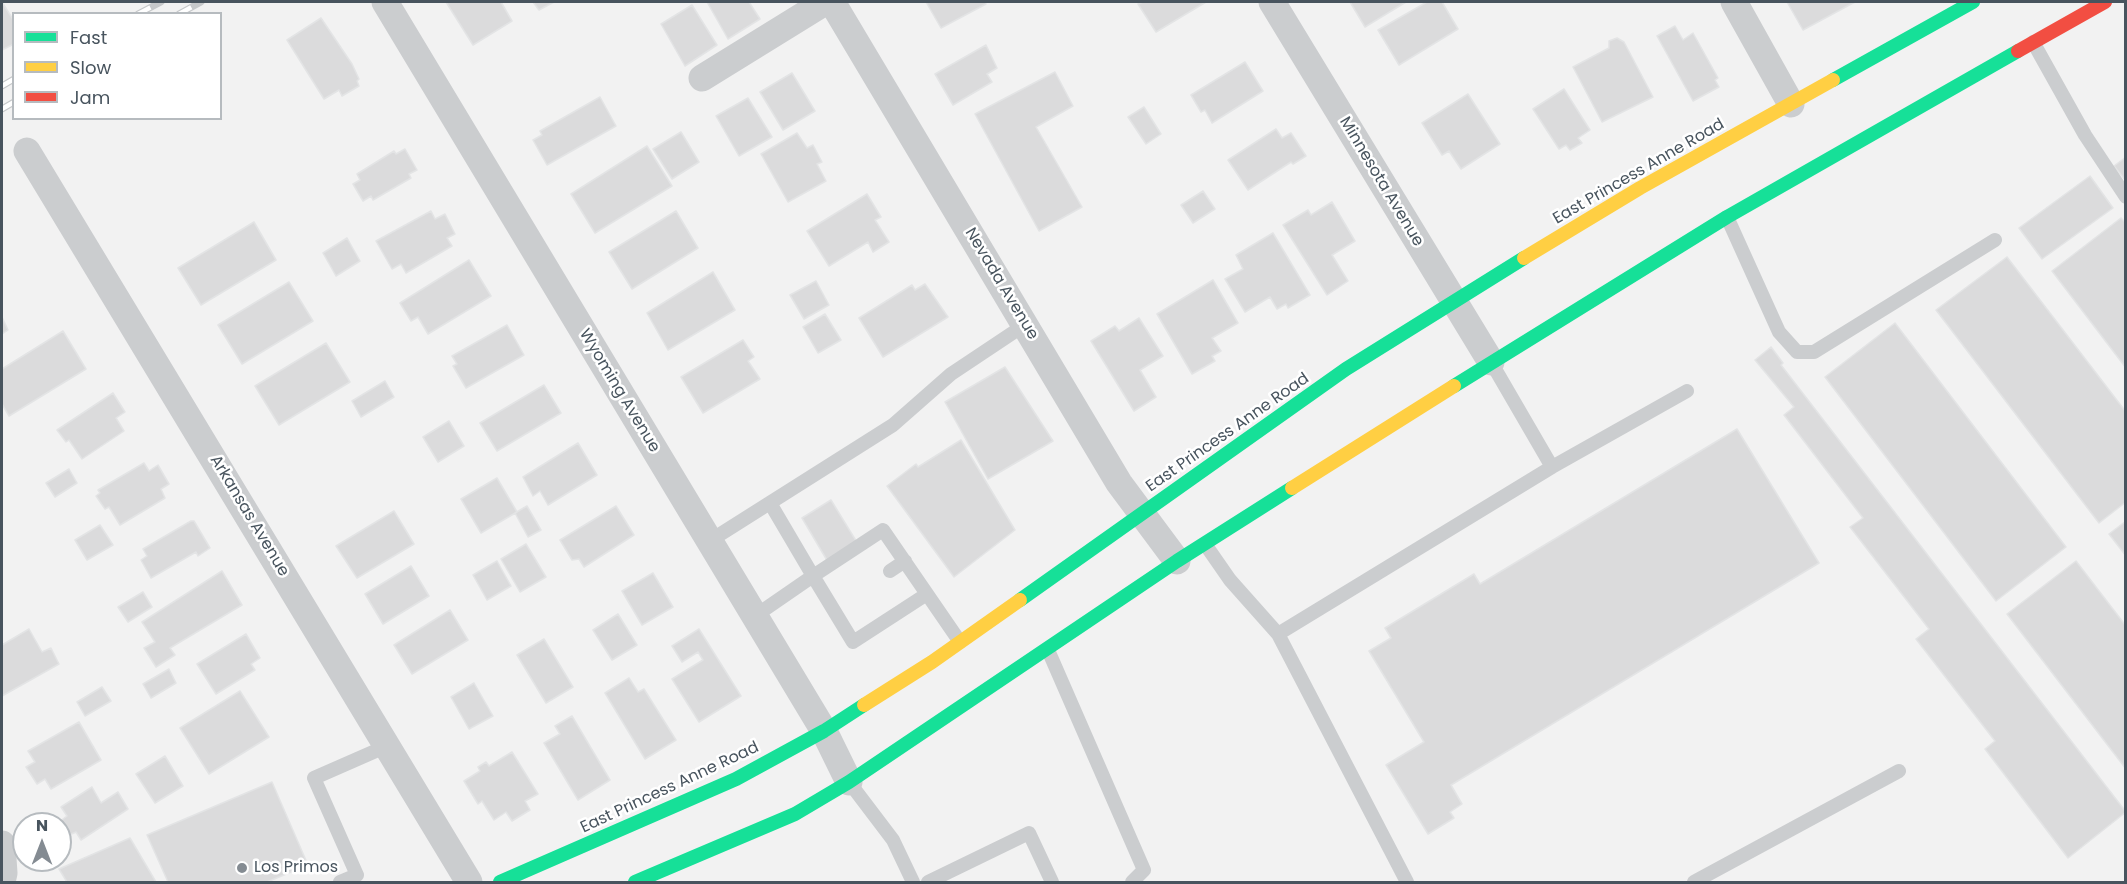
<!DOCTYPE html>
<html>
<head>
<meta charset="utf-8">
<style>
	body { margin:0 }
	#map { position:relative; width:2127px; height:884px; overflow:hidden; background:#f2f2f2; font-family:Poppins,sans-serif }
	canvas { display:block }
	.frame { position:absolute; inset:0; border:3px solid #48545e; pointer-events:none }
	.legend { position:absolute; left:12px; top:12px; width:210px; height:108px; box-sizing:border-box; background:#fff; border:2px solid #b6bbbf; margin:0; padding:8px 10px; list-style:none; font-size:18px; color:#48545e }
	.legend li { display:flex; align-items:center; gap:12px; height:30px }
	.legend b { width:30px; border:2px solid #b6bbbf }
	.north { position:absolute; left:12px; top:812px; width:60px; height:60px; box-sizing:border-box; background:#fff; border:2px solid #b6bbbf; border-radius:50%; rotate:0deg; font-size:16px; font-weight:700; line-height:24px; text-align:center; color:#48545e }
	.north::after { content:''; display:block; margin:auto; width:21px; height:27px; background:#848b92; clip-path:polygon(50% 0,100% 100%,50% 72%,0 100%) }
</style>
</head>
<body>
<div id="map">
<canvas width="2127" height="884"></canvas>
<div class="frame"></div>
<ul class="legend">
<li><b style="height:8px;background:#16e098"></b>Fast</li>
<li><b style="height:8px;background:#ffcf43"></b>Slow</li>
<li><b style="height:8px;background:#f24e42"></b>Jam</li>
</ul>
<div class="north">N</div>
</div>
<script>
const g = document.querySelector('canvas').getContext('2d');
g.lineJoin = 'round';
function paint(path, color) { g.fillStyle = color; g.fill(path, 'evenodd'); }
const poly = rows => new Path2D(rows.map(r => 'M' + r).join(''));
function stroke(path, color, width, dash) { g.strokeStyle = color; g.lineWidth = width; g.lineCap = dash ? 'butt' : 'round'; g.setLineDash(dash || []); g.stroke(path); }
function write(font, color, halo, rows, align = 'center') {
  g.font = font + ' Poppins,sans-serif'; g.lineWidth = 5; g.setLineDash([]); g.textBaseline = 'middle'; g.strokeStyle = halo; g.fillStyle = color; for (const [text, x, y, turn = 0] of rows) {
    g.save(); g.translate(x, y); g.rotate((+turn || 0) * Math.PI / 180); g.textAlign = isNaN(turn) ? turn : align; if (halo) g.strokeText(text, 0, 0); g.fillText(text, 0, 0); g.restore();
  }
}
const building = poly([
	[2,2,14,21,14,44,2,50,2,2],
	[446,2,501,2,512,21,473,45,446,2],
	[533,2,554,2,539,10,533,2],
	[707,2,749,2,760,19,728,39,707,2],
	[926,2,985,2,986,4,941,28,926,2],
	[1143,2,1206,2,1156,32,1138,4,1143,2],
	[1350,2,1406,2,1365,27,1350,2],
	[1427,2,1442,2,1458,29,1399,65,1378,30,1427,2],
	[1787,2,1855,2,1803,30,1787,2],
	[692,5,717,45,685,66,661,24,692,5],
	[321,18,352,64,359,79,357,81,359,86,342,96,339,90,324,99,287,40,321,18],
	[1675,26,1683,40,1693,33,1718,78,1715,80,1719,87,1693,101,1657,36,1675,26],
	[1617,38,1624,42,1653,97,1602,122,1573,67,1609,48,1609,41,1617,38],
	[986,45,997,68,987,74,992,82,953,105,935,74,986,45],
	[1245,62,1263,91,1212,123,1205,110,1201,112,1191,95,1245,62],
	[1055,72,1073,106,1036,127,1082,207,1039,231,975,114,1055,72],
	[792,73,815,111,783,130,760,92,792,73],
	[1564,89,1590,130,1578,138,1582,143,1570,150,1566,145,1559,149,1533,109,1564,89],
	[1468,94,1500,144,1461,169,1449,151,1442,155,1422,123,1468,94],
	[600,97,616,126,547,165,533,140,542,135,540,131,600,97],
	[748,98,772,137,739,156,716,116,748,98],
	[1144,107,1161,134,1146,144,1128,117,1144,107],
	[1276,129,1282,138,1291,133,1306,156,1293,164,1291,162,1248,190,1228,160,1276,129],
	[681,132,699,162,672,179,653,149,681,132],
	[797,133,807,148,813,145,822,162,817,164,826,181,788,202,761,154,797,133],
	[647,146,672,186,595,233,571,194,647,146],
	[405,149,417,170,409,174,411,178,373,200,371,196,363,201,353,184,360,180,357,174,394,151,396,154,405,149],
	[2126,157,2126,181,2114,166,2126,157],
	[2090,176,2113,208,2042,259,2019,228,2090,176],
	[1203,191,1215,209,1193,223,1181,205,1203,191],
	[867,194,881,217,875,220,889,242,873,252,868,242,829,266,807,231,867,194],
	[1332,202,1355,241,1332,255,1348,281,1327,295,1283,225,1308,210,1311,215,1332,202],
	[431,211,435,219,445,214,455,234,447,238,452,246,406,273,401,264,392,269,376,241,431,211],
	[676,211,698,248,632,289,609,252,676,211],
	[2121,218,2126,223,2126,368,2052,271,2121,218],
	[254,222,276,260,201,305,178,268,254,222],
	[1273,233,1310,295,1288,308,1286,304,1277,309,1270,297,1245,312,1225,279,1243,269,1236,255,1273,233],
	[347,238,360,261,336,276,323,253,347,238],
	[2007,257,2126,412,2126,502,2099,523,1936,310,2007,257],
	[469,260,491,296,428,334,418,317,411,321,400,303,469,260],
	[713,272,735,310,668,350,647,313,713,272],
	[1213,280,1238,323,1212,338,1221,351,1212,356,1215,361,1192,374,1157,314,1213,280],
	[816,281,829,305,804,319,790,295,816,281],
	[289,282,313,321,242,364,218,325,289,282],
	[925,284,948,317,883,357,859,318,912,285,915,290,925,284],
	[825,314,841,340,818,353,803,327,825,314],
	[2,317,8,330,2,334,2,317],
	[1139,318,1163,356,1140,370,1156,397,1134,411,1091,341,1115,326,1119,331,1139,318],
	[1895,323,2066,547,1996,601,1825,377,1895,323],
	[507,325,524,355,466,388,453,366,457,364,452,356,507,325],
	[63,331,86,369,9,416,2,404,2,369,63,331],
	[743,340,754,357,748,361,760,379,703,413,681,377,743,340],
	[326,343,350,382,279,425,255,386,326,343],
	[1771,347,1783,363,1781,365,2126,812,2068,858,1985,749,1995,741,1916,639,1929,629,1850,527,1863,518,1784,415,1794,407,1755,360,1771,347],
	[1005,367,1053,441,988,479,945,402,1005,367],
	[385,381,394,397,361,417,352,401,385,381],
	[544,385,561,413,497,451,480,423,544,385],
	[113,393,125,412,116,418,124,431,82,459,69,440,66,442,57,430,113,393],
	[449,421,464,446,438,462,423,437,449,421],
	[1737,429,1819,563,1451,785,1462,804,1450,812,1454,818,1428,834,1386,765,1424,742,1369,651,1391,638,1385,628,1474,574,1480,584,1737,429],
	[961,440,1015,530,954,577,887,486,916,464,918,467,961,440],
	[578,443,597,475,548,505,540,491,533,496,523,477,578,443],
	[144,463,149,471,158,465,169,484,161,489,165,498,120,525,109,507,105,509,96,496,100,493,98,490,144,463],
	[69,469,77,483,55,497,46,483,69,469],
	[497,478,517,512,481,533,461,499,497,478],
	[831,500,858,544,828,562,802,518,831,500],
	[527,506,541,530,528,537,515,513,527,506],
	[616,506,634,535,584,567,579,559,572,560,560,540,616,506],
	[394,511,414,544,357,578,336,546,394,511],
	[191,521,194,521,210,548,198,556,196,552,151,578,141,560,147,556,143,549,191,521],
	[2126,521,2126,556,2109,534,2126,521],
	[100,525,113,545,87,560,75,540,100,525],
	[526,544,546,577,520,592,501,559,526,544],
	[497,561,511,586,487,600,473,575,497,561],
	[2076,561,2126,626,2126,769,2007,614,2076,561],
	[411,566,429,596,383,624,365,594,411,566],
	[222,571,242,605,170,648,175,655,156,667,144,648,155,642,142,622,222,571],
	[653,573,673,607,642,625,622,591,653,573],
	[143,592,152,607,128,622,118,607,143,592],
	[450,610,468,640,412,674,394,645,450,610],
	[618,614,637,645,612,660,593,630,618,614],
	[29,629,42,652,51,648,59,664,2,696,2,645,29,629],
	[699,629,741,696,699,722,672,679,703,660,698,652,682,662,672,646,699,629],
	[246,634,260,658,251,664,255,670,216,694,197,664,246,634],
	[544,639,573,687,546,703,517,655,544,639],
	[169,669,176,683,151,698,143,684,169,669],
	[629,678,638,692,644,689,676,740,645,759,605,693,629,678],
	[474,683,493,716,469,729,451,697,474,683],
	[102,687,111,701,85,716,77,702,102,687],
	[240,691,269,737,209,774,180,728,240,691],
	[572,716,610,780,578,800,544,743,560,734,555,726,572,716],
	[79,722,101,760,51,789,45,779,37,784,26,767,35,762,28,751,79,722],
	[512,752,538,794,525,801,530,810,512,821,506,812,494,820,482,801,478,804,464,781,480,771,478,767,486,762,489,766,512,752],
	[165,756,183,786,155,803,136,774,165,756],
	[272,782,308,865,267,882,168,882,147,835,272,782],
	[92,787,101,803,118,792,128,809,81,840,76,832,67,836,59,822,67,816,61,807,92,787],
	[130,838,156,882,67,882,59,869,130,838]
]);
paint(building, '#dbdbdc');
stroke(building, '#e3e4e5', 1.5);
stroke(poly([
	[2033,42,2085,135,2126,197],
	[1727,217,1779,332,1797,352,1814,352,1995,240],
	[1552,467,1687,391],
	[708,542,893,425,951,374,1026,324],
	[1205,544,1230,580,1278,634,1552,467,1491,362],
	[890,571,905,561],
	[927,594,883,530,813,576,853,642,927,594,960,642],
	[755,616,813,576,770,503],
	[1278,634,1407,882],
	[1048,650,1144,870,1132,882],
	[849,782,893,840,913,882],
	[340,882,357,875,314,778,387,746],
	[928,882,1029,833,1052,882],
	[1694,882,1899,771]
]), '#cbcdcf', 14);
stroke(poly([
	[385,2,824,731,849,782],
	[832,2,1119,483,1177,561],
	[1272,2,1491,362],
	[1734,2,1791,104],
	[702,78,825,2],
	[27,151,469,882],
	[2,844,4,873,2,882]
]), '#cbcdcf', 27);
stroke(poly([
	[1833,80,1973,2],
	[1454,386,1727,217,2018,51],
	[1020,600,1346,369,1524,258],
	[500,882,736,779,824,731,864,705],
	[635,882,795,814,849,782,1177,561,1292,488]
]), '#16e098', 14);
stroke(poly([
	[1524,258,1640,188,1833,80],
	[1292,488,1454,386],
	[864,705,932,662,1020,600]
]), '#ffcf43', 14);
stroke(poly([
	[2018,51,2105,2]
]), '#f24e42', 14);
const rail = poly([
	[138,14,161,2],
	[179,14,201,2],
	[2,86,14,79],
	[2,109,14,102]
]);
stroke(rail, '#c6c8ca', 7);
stroke(rail, '#fff', 4.5, [14]);
for (const [x, y, r, color] of [
	[242,868,6,"#848b92"]
]) { const dot = new Path2D(); dot.arc(x, y, r, 0, 2 * Math.PI); g.fillStyle = color; g.fill(dot); stroke(dot, '#fff', 2); }
write('16px', '#48545e', '#fff', [
	["East Princess Anne Road",1639,172,-30],
	["Minnesota Avenue",1381,182,59],
	["Nevada Avenue",1001,284,59],
	["Wyoming Avenue",619,391,59],
	["East Princess Anne Road",1228,433,-35],
	["Arkansas Avenue",249,516,59],
	["East Princess Anne Road",670,788,-25]
]);
write('16px', '#48545e', '#fff', [
	["Los Primos",254,868]
], 'left');
</script>
</body>
</html>
